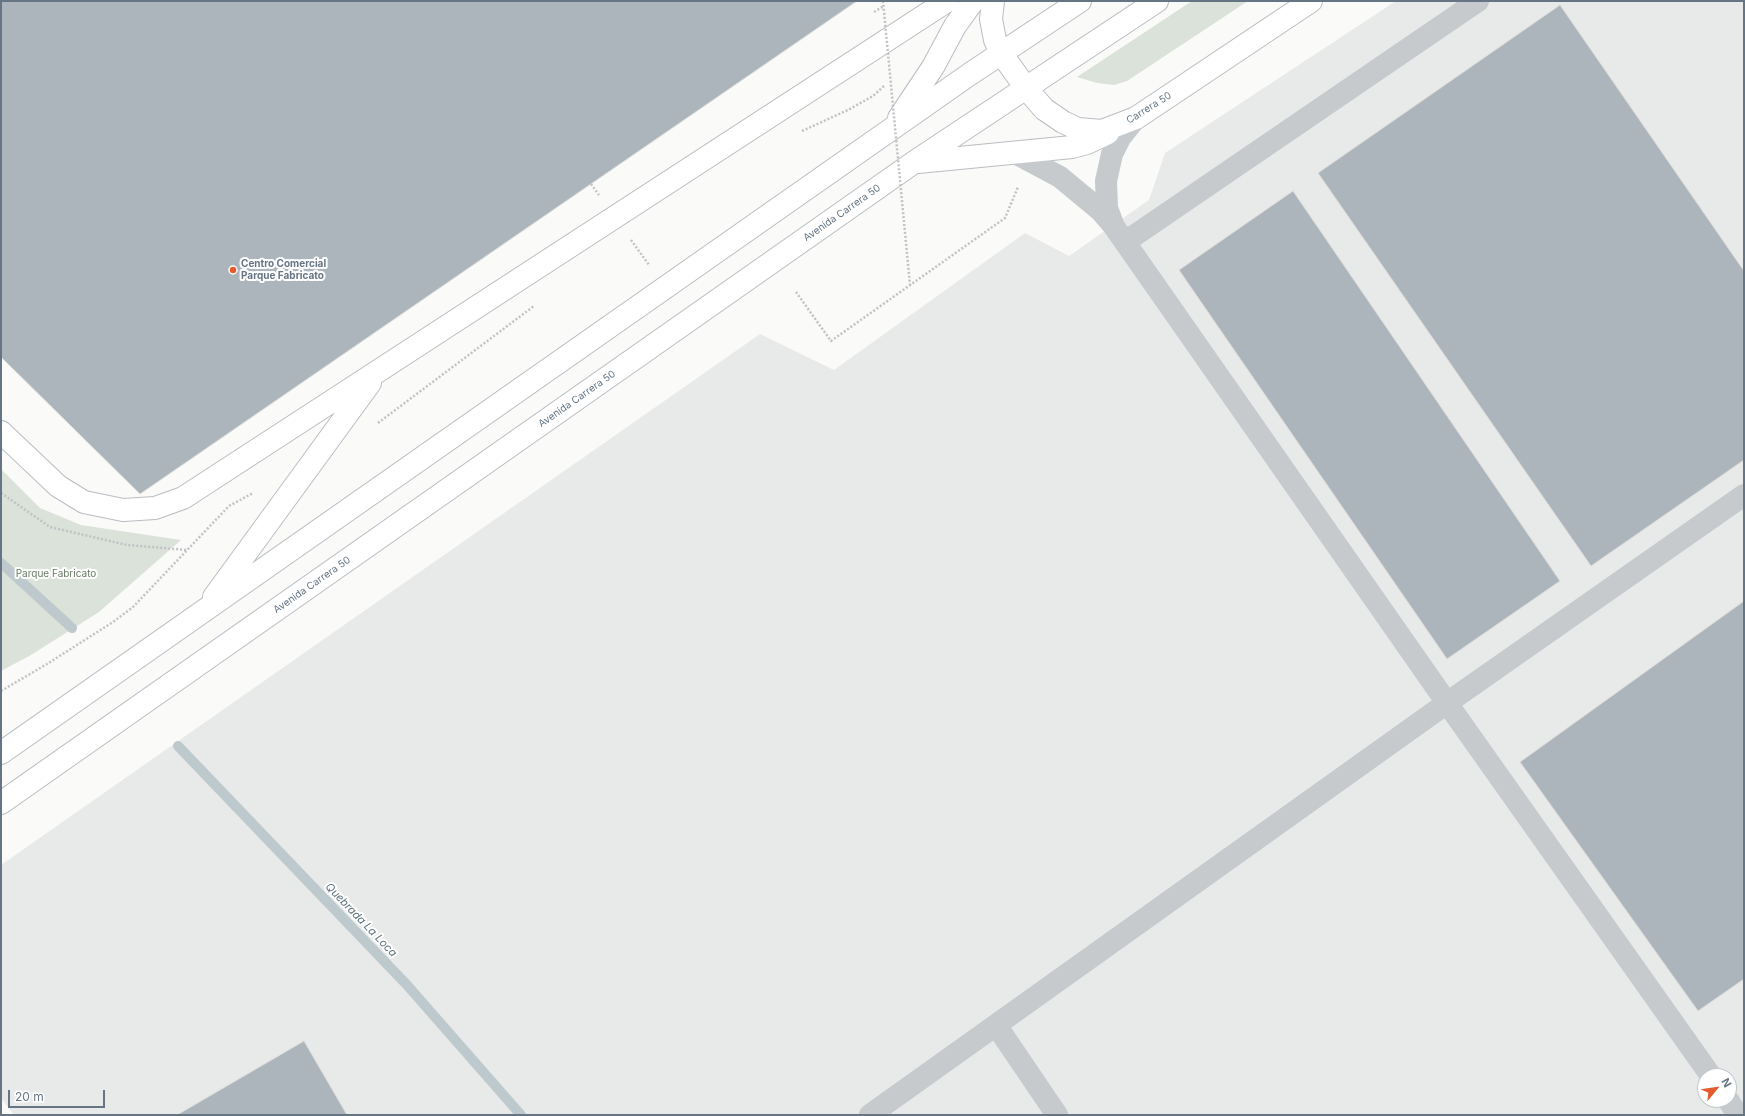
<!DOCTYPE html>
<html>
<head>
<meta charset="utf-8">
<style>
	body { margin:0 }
	#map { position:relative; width:1745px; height:1116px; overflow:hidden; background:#fafaf8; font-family:Inter,sans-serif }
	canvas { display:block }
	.frame { position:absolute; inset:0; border:2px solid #657583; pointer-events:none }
	.north { position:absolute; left:1697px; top:1068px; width:40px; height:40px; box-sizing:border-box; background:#fff; border:1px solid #c1c8cd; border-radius:50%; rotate:61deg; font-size:11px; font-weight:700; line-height:16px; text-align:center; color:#657583 }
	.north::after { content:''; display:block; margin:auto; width:14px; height:18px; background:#e45c2e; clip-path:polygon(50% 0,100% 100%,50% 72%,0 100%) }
	.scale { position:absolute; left:8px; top:1090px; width:97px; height:18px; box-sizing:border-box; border:2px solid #657583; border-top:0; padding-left:5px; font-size:12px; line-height:14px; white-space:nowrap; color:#657583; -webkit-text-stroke:3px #fff; paint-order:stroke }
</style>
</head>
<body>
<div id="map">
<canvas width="1745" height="1116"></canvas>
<div class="frame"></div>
<div class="north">N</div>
<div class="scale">20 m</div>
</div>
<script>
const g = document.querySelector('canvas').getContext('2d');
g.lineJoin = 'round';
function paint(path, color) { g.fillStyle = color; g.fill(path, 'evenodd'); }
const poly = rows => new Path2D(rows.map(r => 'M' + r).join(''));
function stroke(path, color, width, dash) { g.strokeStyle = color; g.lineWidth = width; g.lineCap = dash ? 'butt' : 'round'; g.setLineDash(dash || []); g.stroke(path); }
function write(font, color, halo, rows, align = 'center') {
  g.font = font + ' Inter,sans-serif'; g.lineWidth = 4; g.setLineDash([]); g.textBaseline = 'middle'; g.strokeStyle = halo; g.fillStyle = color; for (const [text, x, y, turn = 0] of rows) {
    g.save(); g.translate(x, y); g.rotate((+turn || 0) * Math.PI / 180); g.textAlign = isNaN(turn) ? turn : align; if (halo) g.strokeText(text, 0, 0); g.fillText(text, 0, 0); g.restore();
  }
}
paint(poly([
	[1396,1,1744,1,1744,1115,14,1115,1,1098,1,865,760,334,834,370,1025,233,1069,256,1149,200,1165,153],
	[1705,1076,1729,1076,1729,1100,1705,1100]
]), '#e8e9e9');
paint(poly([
	[1192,1,1248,1,1127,81,1114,85,1097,83,1077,77],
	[1,469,40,508,81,525,181,540,99,612,31,655,1,671]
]), '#dbe2d9');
stroke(poly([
	[1,563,72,628],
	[178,746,407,985,521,1115]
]), '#bec9cd', 10);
const building = poly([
	[1,1,857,1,140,494,1,357,1,1],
	[1560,5,1744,271,1744,460,1591,566,1318,173,1560,5],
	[1293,191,1560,581,1447,659,1179,270,1293,191],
	[1744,601,1744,979,1698,1011,1520,762,1744,601],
	[304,1041,347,1115,177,1115,304,1041]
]);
paint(building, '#acb5bb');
stroke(building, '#dcdcda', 1);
const major = poly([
	[993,1,991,19,995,40,1001,53,1026,88,1044,109,1063,122,1078,129,1102,131,1136,118,1311,1],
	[899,118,933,67,955,26,973,1],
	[918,162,1072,147,1087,143,1108,133],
	[1,432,58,486,84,502,123,510,155,508,183,498,947,1],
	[214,597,370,383],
	[1,753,970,74,1080,1],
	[1,803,913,163,1157,1]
]);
stroke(major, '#b9bdc1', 24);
stroke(poly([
	[874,12,884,6],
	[802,131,848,110,873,96,885,85],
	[591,184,599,195],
	[631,240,649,265],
	[796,292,831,341,1005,218,1018,187],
	[378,423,534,306],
	[1,493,50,527,127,545,187,550],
	[1,691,47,664,113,622,133,607,229,506,253,493]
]), '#c0c2c5', 2.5, [2, 2]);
stroke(poly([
	[1017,154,1060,177,1101,211,1113,225,1447,703,1744,495],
	[1113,224,1107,208,1106,181,1112,154,1120,138,1136,118],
	[1125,242,1478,1],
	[996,1025,1057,1115],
	[1728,1100,1738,1115],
	[870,1115,1447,703,1711,1076]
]), '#c6cacd', 22);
stroke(major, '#fff', 22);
stroke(poly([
	[883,1,910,285]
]), '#c0c2c5', 2.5, [2, 2]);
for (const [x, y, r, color] of [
	[233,270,4,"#e45c2e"]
]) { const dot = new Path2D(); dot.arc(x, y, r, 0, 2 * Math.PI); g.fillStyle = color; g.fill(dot); stroke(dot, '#fff', 1.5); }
write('10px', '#657583', '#fff', [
	["Carrera 50",1149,108,-32],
	["Avenida Carrera 50",842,213,-35],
	["Avenida Carrera 50",577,399,-35],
	["Avenida Carrera 50",312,585,-35]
]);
write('bold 10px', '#657583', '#fff', [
	["Centro Comercial",241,264],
	["Parque Fabricato",241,276]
], 'left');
write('10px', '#677a64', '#fff', [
	["Parque Fabricato",56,574]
]);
write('italic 11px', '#60747c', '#fff', [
	["Quebrada La Loca",361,920,46]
]);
</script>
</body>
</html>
